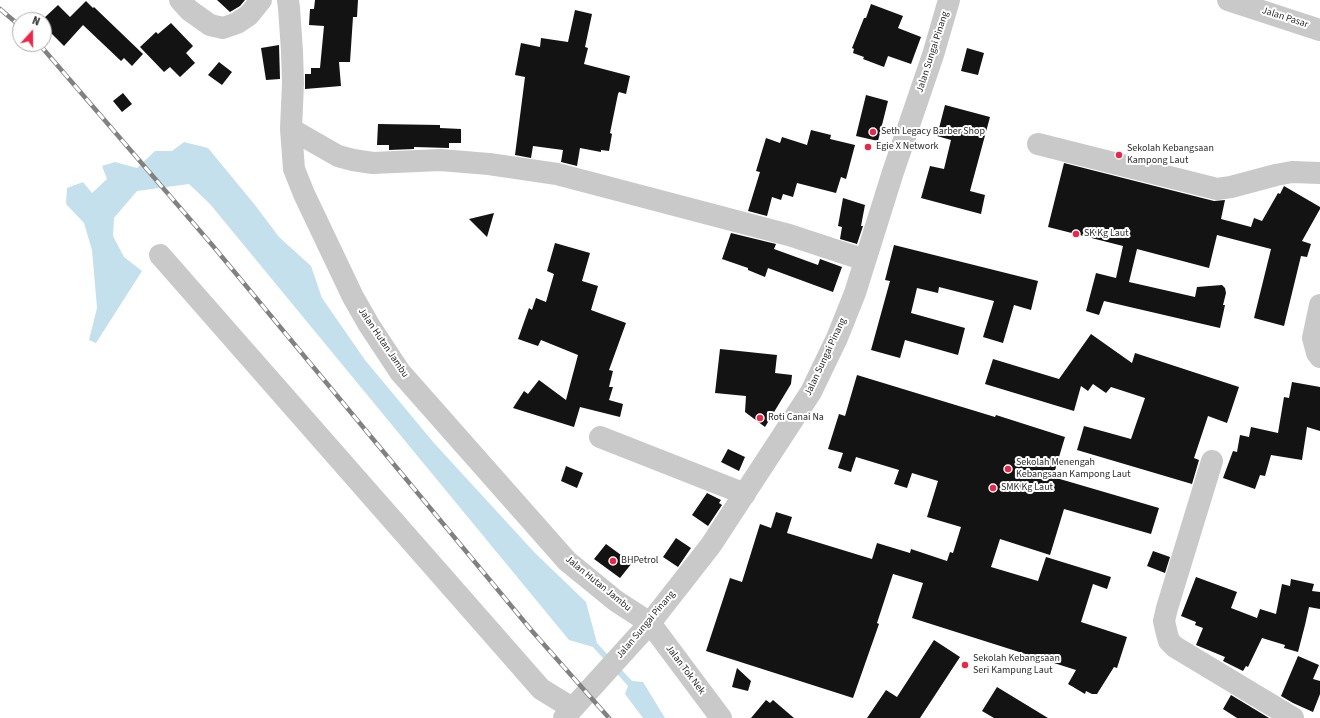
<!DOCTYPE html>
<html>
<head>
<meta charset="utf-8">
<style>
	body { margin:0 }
	#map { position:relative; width:1320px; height:718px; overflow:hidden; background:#fff; font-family:"Source Sans 3",sans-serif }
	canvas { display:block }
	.north { position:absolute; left:12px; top:12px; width:40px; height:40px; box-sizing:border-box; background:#fff; border:1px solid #ababab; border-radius:50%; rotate:21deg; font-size:11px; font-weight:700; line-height:16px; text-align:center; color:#2c2c2c }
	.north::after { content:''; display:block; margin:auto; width:14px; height:18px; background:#e92849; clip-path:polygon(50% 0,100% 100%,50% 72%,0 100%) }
</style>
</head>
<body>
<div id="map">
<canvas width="1320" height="718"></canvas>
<div class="north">N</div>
</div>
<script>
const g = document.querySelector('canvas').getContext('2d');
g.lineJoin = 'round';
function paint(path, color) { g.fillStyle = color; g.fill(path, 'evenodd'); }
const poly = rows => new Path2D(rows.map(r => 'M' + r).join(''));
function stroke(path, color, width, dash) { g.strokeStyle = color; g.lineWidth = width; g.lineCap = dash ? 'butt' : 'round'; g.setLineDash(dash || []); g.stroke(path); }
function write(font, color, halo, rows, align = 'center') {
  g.font = font + ' "Source Sans 3",sans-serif'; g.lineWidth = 4; g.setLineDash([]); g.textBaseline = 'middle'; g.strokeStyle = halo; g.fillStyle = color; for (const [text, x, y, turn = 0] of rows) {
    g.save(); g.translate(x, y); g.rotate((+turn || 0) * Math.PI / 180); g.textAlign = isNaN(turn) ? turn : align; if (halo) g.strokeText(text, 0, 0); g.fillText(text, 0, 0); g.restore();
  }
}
paint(poly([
	[184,142,208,148,255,205,279,237,311,266,322,298,365,360,434,443,535,553,586,602,597,643,632,681,643,682,665,718,643,718,625,694,628,686,593,647,569,640,210,204,189,184,137,191,114,218,113,236,124,257,142,271,96,343,89,340,97,308,92,250,84,223,66,204,67,188,83,182,92,193,107,179,102,166,115,162,137,168,155,151,172,151]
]), '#c4e0ec');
paint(poly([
	[217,0,245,0,240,6,230,12],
	[315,0,358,0,357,17,353,17,350,62,339,62,341,86,305,89,305,74,311,74,311,68,320,68,324,26,309,25,310,9,314,9],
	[86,1,93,8,94,7,143,54,132,66,124,58,121,61,83,25,64,46,44,26,44,20,42,20,58,5,70,17],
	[871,4,903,16,898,28,921,37,911,64,888,56,884,67,863,59,864,57,853,53,854,49,852,48,864,18,866,18],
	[575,10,592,14,585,47,588,48,584,64,630,76,626,94,619,92,618,94,610,133,612,134,609,151,601,150,601,152,580,148,577,166,561,162,563,150,533,146,531,158,515,155,525,77,515,75,521,43,540,47,541,38,568,42],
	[171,23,193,46,186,53,195,63,180,77,170,67,164,72,140,47,156,32,158,34],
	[279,45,280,79,266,80,261,48],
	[967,48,984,53,978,75,961,71],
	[219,62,232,72,222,85,208,75],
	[123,93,132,104,122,112,113,101],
	[866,95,888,101,878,141,856,136],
	[945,105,990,117,970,191,985,195,981,214,921,198,930,166,944,169,951,140,937,136],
	[378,124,440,125,440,128,461,129,461,143,449,143,449,148,414,147,414,149,389,150,389,145,377,145],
	[811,130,831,135,830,139,855,145,846,179,841,177,836,193,797,183,793,197,783,194,781,200,772,197,767,216,748,211,760,172,756,171,766,138,780,143,782,137,807,145],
	[1064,163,1214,201,1225,200,1221,219,1251,227,1254,218,1262,221,1278,193,1280,194,1284,186,1320,207,1320,209,1302,241,1311,244,1307,257,1301,256,1284,326,1254,318,1271,249,1217,235,1209,268,1137,249,1129,282,1195,297,1197,287,1222,285,1225,288,1226,293,1223,305,1225,305,1220,328,1104,301,1099,315,1086,311,1096,273,1116,278,1123,246,1048,227],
	[843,198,865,205,861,226,863,226,857,244,840,239,842,227,838,226],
	[494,213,487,237,469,219],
	[731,233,776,244,774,249,818,265,820,259,842,267,833,292,768,268,765,277,748,270,748,268,722,259],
	[555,243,590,253,582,281,598,286,591,310,626,323,609,370,613,371,609,387,613,387,609,400,623,404,620,417,580,407,574,427,513,408,524,391,528,394,539,380,566,400,578,355,541,340,538,346,518,339,529,308,532,310,536,298,546,302,554,274,547,271],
	[894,245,1038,281,1031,310,1014,305,1003,343,983,337,994,301,939,287,938,293,917,288,911,313,965,328,958,355,905,340,900,358,871,350,890,281,885,280],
	[1091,334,1132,363,1135,353,1239,387,1227,423,1208,416,1194,458,1199,460,1192,484,1077,450,1084,426,1131,439,1145,398,1111,387,1106,393,1093,384,1088,391,1081,386,1074,411,985,384,993,359,1059,379],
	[720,349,777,355,775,373,792,375,791,384,765,427,745,412,746,396,715,393],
	[857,375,995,417,996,415,1065,437,1053,477,1159,508,1151,534,1064,509,1050,555,1000,539,991,567,1038,581,1046,557,1111,577,1107,589,1093,584,1081,622,1127,637,1117,668,1114,667,1097,694,1092,694,1086,691,1085,694,1068,684,1076,670,912,618,923,583,893,574,877,623,879,624,853,698,706,651,730,578,742,582,760,524,771,528,776,512,792,517,787,533,872,559,877,543,910,553,911,549,947,561,950,552,953,553,961,527,927,517,938,481,912,473,907,488,894,484,899,470,856,457,851,472,838,468,843,453,828,449,839,414,845,416],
	[1292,382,1320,387,1320,431,1307,427,1302,460,1271,455,1265,476,1260,475,1255,489,1223,478,1233,451,1237,452,1240,435,1249,437,1251,427,1278,433,1284,397,1289,398],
	[728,449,745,457,739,471,721,462],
	[566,466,583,473,577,488,561,481],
	[707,493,721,500,719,503,722,505,708,526,692,515],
	[676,538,691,548,678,567,663,557],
	[606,544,632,563,620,578,594,559],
	[1153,551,1170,557,1165,573,1147,566],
	[1196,577,1237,592,1231,608,1257,618,1260,609,1276,614,1282,584,1290,586,1291,579,1314,584,1312,591,1320,592,1320,609,1309,607,1305,625,1298,652,1284,648,1285,645,1262,638,1248,667,1246,666,1243,671,1223,661,1225,657,1196,645,1203,628,1195,625,1196,622,1181,616],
	[934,640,960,657,920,718,867,718,886,690,897,697],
	[1298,656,1319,665,1313,679,1320,681,1320,694,1313,712,1293,703,1281,696],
	[737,668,751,681,748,691,732,687],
	[997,687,1048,718,994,718,982,711],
	[1231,695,1269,718,1237,718,1223,709],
	[766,700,770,703,773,700,794,718,751,718]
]), '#131313');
stroke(poly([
	[180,0,189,10,210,25,223,28,237,23,249,15,261,0],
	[288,0,289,8,292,51,293,83,291,129,294,169,304,194,353,297,369,325,400,372,567,561,616,601,650,623,721,718],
	[1228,0,1320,30],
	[291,129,338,156,353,160,373,163,440,160,489,164,557,174,789,235,865,260],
	[1038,144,1217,189,1231,187,1276,175,1292,172,1320,173],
	[160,255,541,689,572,708],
	[1320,305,1313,338,1317,353,1320,357],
	[600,437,745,494],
	[1212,461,1167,608,1164,621,1167,634,1169,641,1175,647,1293,718],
	[564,718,650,623,711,545,811,392,837,338,855,293,893,172,933,55,949,0]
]), '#c9c9c9', 22);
const rail = poly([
	[0,9,20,26],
	[39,44,213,246,532,631,609,718]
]);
stroke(rail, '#818181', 4.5);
stroke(rail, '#fff', 3, [9]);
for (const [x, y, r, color] of [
	[873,132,4,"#e92849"],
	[868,147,4,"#e92849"],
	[1119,155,4,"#e92849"],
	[1076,234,4,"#e92849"],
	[760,418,4,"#e92849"],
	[1008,469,4,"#e92849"],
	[993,488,4,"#e92849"],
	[613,561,4,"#e92849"],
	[965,665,4,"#e92849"]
]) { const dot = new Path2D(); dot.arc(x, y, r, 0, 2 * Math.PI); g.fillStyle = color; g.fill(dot); stroke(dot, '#fff', 1.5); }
write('10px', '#2c2c2c', '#fff', [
	["Jalan Pasar",1285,18,18],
	["Jalan Sungai Pinang",933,52,-72],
	["Jalan Hutan Jambu",383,343,56],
	["Jalan Sungai Pinang",826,357,-65],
	["Jalan Hutan Jambu",598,584,39],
	["Jalan Sungai Pinang",646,625,-50],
	["Jalan Tok Nek",685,670,53]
]);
write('10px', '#2c2c2c', '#fff', [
	["Seth Legacy Barber Shop",881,132],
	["Egie X Network",876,147],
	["Sekolah Kebangsaan",1127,149],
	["Kampong Laut",1127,161],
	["SK Kg Laut",1084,234],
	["Roti Canai Na",768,418],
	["Sekolah Menengah",1016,463],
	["Kebangsaan Kampong Laut",1016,475],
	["SMK Kg Laut",1001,488],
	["BHPetrol",621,561],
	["Sekolah Kebangsaan",973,659],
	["Seri Kampung Laut",973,671]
], 'left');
</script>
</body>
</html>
